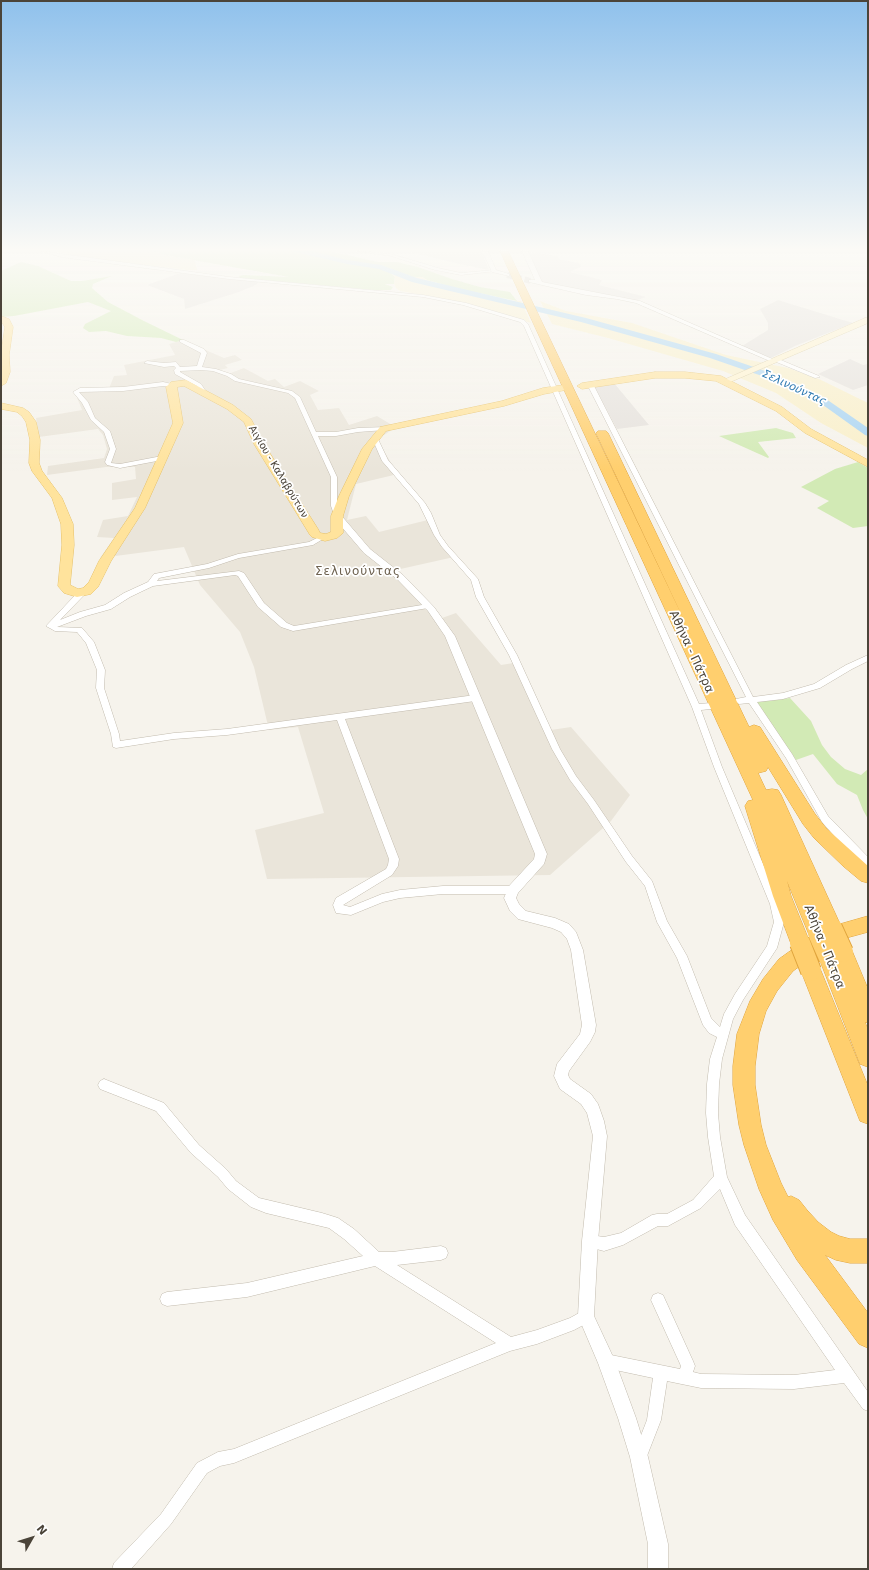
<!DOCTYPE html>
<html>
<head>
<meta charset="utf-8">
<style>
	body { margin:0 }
	#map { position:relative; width:869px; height:1570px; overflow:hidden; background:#f6f3ec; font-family:"DejaVu Sans",sans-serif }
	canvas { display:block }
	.frame { position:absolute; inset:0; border:2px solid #4b4439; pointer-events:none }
	.north { position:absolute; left:12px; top:1518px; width:40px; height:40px; -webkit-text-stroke:3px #fff; paint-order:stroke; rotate:51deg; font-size:11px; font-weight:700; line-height:16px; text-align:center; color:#4b4439 }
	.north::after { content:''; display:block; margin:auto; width:14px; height:18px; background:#4b4439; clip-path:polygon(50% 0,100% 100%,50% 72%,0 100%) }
</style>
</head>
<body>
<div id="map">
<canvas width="869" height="1570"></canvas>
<div class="frame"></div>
<div class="north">N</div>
</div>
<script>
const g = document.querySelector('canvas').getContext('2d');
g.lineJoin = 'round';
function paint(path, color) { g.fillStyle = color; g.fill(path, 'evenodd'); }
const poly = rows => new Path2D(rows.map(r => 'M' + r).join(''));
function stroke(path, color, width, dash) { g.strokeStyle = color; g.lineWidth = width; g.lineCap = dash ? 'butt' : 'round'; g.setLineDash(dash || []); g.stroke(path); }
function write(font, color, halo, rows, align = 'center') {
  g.font = font + ' "DejaVu Sans",sans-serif'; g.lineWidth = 3.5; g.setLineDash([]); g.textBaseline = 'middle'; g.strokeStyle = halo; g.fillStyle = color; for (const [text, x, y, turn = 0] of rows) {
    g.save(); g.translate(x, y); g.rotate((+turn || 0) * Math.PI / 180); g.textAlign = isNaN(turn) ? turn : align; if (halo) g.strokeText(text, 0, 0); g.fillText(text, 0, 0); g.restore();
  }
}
paint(poly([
	[183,340,224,358,235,355,242,360,225,365,228,368,220,370,228,374,244,368,268,381,275,379,284,387,300,381,319,391,310,395,318,410,339,408,349,425,377,416,392,425,390,431,380,438,379,441,380,445,398,474,356,484,347,520,366,516,379,532,432,519,442,539,454,557,396,570,442,618,456,613,501,665,520,662,551,730,571,727,630,795,611,821,550,875,267,879,255,830,324,813,298,727,269,730,254,667,240,632,200,585,184,547,100,558,114,538,97,537,103,520,128,516,137,497,112,500,112,483,136,479,135,467,106,467,47,475,48,466,104,458,107,449,103,435,98,429,39,437,36,418,82,410,76,395,80,392,108,391,114,376,127,375,124,365,175,355,169,344]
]), '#eae5da');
paint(poly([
	[407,251,481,251,489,270,459,264],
	[528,252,558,256,559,259,578,263,582,266,570,272,602,280,599,285,646,297,635,301,617,296,586,293,541,282],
	[180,273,259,282,256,285,236,293,185,309,184,299,147,285],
	[778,300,853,323,795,346,771,358,742,346,768,330,768,323,760,309],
	[850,359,863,365,868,364,868,385,853,390,818,374],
	[614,383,649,425,617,429,594,386]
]), '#e6e2dd');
paint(poly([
	[152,251,330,251,378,262,397,262,418,267,452,279,480,287,510,292,517,301,455,288,427,280,422,277,413,277,385,267,395,277,394,284,385,284,393,287,391,290,374,290,240,278,239,276,243,275,289,277,170,256],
	[21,262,38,266,71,281,82,281,112,276,93,284,92,288,108,302,144,321,183,340,176,342,161,338,127,336,106,331,89,332,83,328,85,324,111,311,88,302,14,316,1,317,1,271],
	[776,428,793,433,796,438,758,442,769,457,768,458,719,436],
	[858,462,868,468,868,526,853,528,817,508,829,501,801,487,835,469],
	[790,698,811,721,822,745,831,757,845,769,861,775,868,769,868,819,863,810,857,795,837,784,813,754,796,760,754,701,775,700]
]), '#d2eab5');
paint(poly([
	[55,251,152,251,170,256,195,260,197,270,187,270,87,258],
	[385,267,413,277,422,277,427,280,455,288,510,301,521,301,531,323,445,299,400,291,396,288,394,284,395,277,393,274,380,268],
	[540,301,566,311,632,323,726,355,788,368,819,379,868,403,868,448,821,423,776,393,723,371,608,338,552,324]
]), '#f9efc9');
paint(poly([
	[291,251,313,251,347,260,381,265,417,278,586,318,716,354,771,373,805,388,829,401,868,428,868,436,865,435,823,405,799,392,765,377,710,358,581,322,412,282,379,269,347,264,291,251]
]), '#a9d4f2');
stroke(poly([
	[507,275,531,281]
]), '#d4d0c8', 6, [6, 3]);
const minor = poly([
	[41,251,229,277,423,295,466,303,524,320,528,324,699,704,711,703,715,706,711,709,701,710,722,767,780,904,784,922,777,948,743,1000,733,1019,722,1059,719,1084,718,1113,720,1137,727,1177,745,1215,868,1392,868,1411,863,1409,844,1383,794,1389,701,1388,667,1381,661,1420,645,1461,640,1463,635,1461,633,1456,647,1420,653,1378,606,1368,601,1366,599,1361,601,1356,606,1354,680,1369,681,1366,651,1300,653,1295,658,1293,663,1295,693,1361,695,1366,693,1372,701,1374,794,1375,835,1370,735,1225,720,1189,701,1208,668,1226,658,1226,623,1245,604,1251,585,1246,584,1241,585,1236,590,1235,604,1237,621,1233,652,1215,657,1214,667,1214,693,1200,714,1176,708,1137,706,1113,707,1084,710,1059,717,1037,709,1033,703,1025,677,958,657,922,645,886,626,862,588,804,570,780,552,749,509,655,476,597,471,580,442,547,434,535,419,504,382,461,372,438,373,437,377,437,388,460,425,503,431,513,440,535,448,546,478,579,484,597,517,655,560,749,576,776,594,800,632,856,652,881,667,921,687,956,711,1018,720,1027,724,1014,735,994,767,946,774,922,770,904,714,767,692,707,524,326,520,322,463,305,423,297,229,279,61,257,41,251],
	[357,251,391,254,438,268,461,273,494,270,496,271,461,275,435,270,391,256,357,251],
	[180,340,184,340,204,349,207,353,202,367,216,369,231,374,239,379,292,391,300,397,316,432,336,432,358,428,387,427,387,429,385,430,358,432,336,436,318,436,337,477,337,506,340,516,339,517,335,517,331,506,331,477,295,398,288,393,235,381,227,376,213,371,201,370,180,371,180,372,201,384,207,393,204,395,202,394,197,386,175,374,174,370,176,368,174,366,164,367,144,363,147,361,164,363,176,362,180,367,197,366,201,353,180,342,180,340],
	[776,358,819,376,820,377,815,378,774,361,773,360,776,358],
	[163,382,176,385,173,387,163,386,123,391,79,392,88,402,95,418,110,431,116,449,111,463,120,464,162,456,165,458,162,460,120,468,107,465,105,462,110,449,104,432,91,420,82,403,73,392,80,388,123,387,163,382],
	[588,383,593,384,753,697,783,693,814,684,846,665,868,655,868,661,852,669,820,688,783,699,757,702,792,754,828,816,868,857,868,867,865,866,837,839,822,822,786,758,749,703,739,704,735,701,736,699,746,697,587,384,588,383],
	[321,536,323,537,323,539,313,545,239,558,209,568,159,578,157,581,239,571,244,573,264,603,287,623,294,626,428,604,432,606,428,608,293,631,281,627,258,607,238,576,235,575,153,586,130,597,111,609,86,616,57,627,82,628,94,642,105,670,104,688,119,734,120,741,174,733,227,729,475,695,478,696,479,698,478,700,475,701,345,719,399,859,398,866,392,875,343,905,350,907,382,894,400,890,443,886,513,886,517,887,518,890,517,893,513,894,443,894,400,898,383,902,351,915,336,913,333,905,336,898,386,869,388,865,389,859,337,720,227,735,174,739,116,748,113,747,111,734,96,688,97,670,86,643,77,632,55,631,46,626,80,590,83,590,87,592,60,620,80,612,105,605,124,593,148,582,154,574,207,564,238,554,309,542,321,536],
	[104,1079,164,1103,199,1145,226,1169,236,1181,259,1198,322,1213,338,1218,354,1229,379,1252,392,1252,441,1246,446,1248,448,1253,446,1258,441,1260,397,1265,511,1337,537,1330,570,1318,586,1309,591,1311,593,1316,591,1321,574,1330,537,1344,510,1351,234,1463,220,1466,207,1473,171,1524,131,1569,112,1569,114,1563,161,1514,197,1463,218,1452,234,1449,496,1343,375,1266,247,1297,167,1306,162,1304,160,1299,162,1294,167,1292,247,1283,363,1256,344,1239,329,1228,266,1213,251,1207,228,1189,218,1177,191,1153,156,1111,100,1089,98,1085,100,1081,104,1079]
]);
const tertiary = poly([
	[482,251,488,251,496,270,509,274,509,276,492,272,482,251],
	[522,251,528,251,542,282,640,301,777,361,772,362,636,303,617,299,586,295,529,282,529,280,535,280,522,251],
	[334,514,340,514,370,549,403,575,434,607,455,636,547,854,544,864,518,893,516,898,519,904,526,911,555,918,569,924,576,932,583,950,596,1025,595,1032,590,1042,569,1071,568,1075,570,1079,591,1094,598,1104,604,1121,607,1136,598,1241,594,1316,615,1361,636,1418,648,1457,668,1544,668,1569,648,1569,648,1544,630,1457,618,1418,598,1363,578,1316,582,1241,593,1136,587,1113,581,1104,560,1089,554,1076,557,1064,580,1034,582,1025,571,950,567,939,561,932,552,928,518,919,510,911,504,898,509,886,534,859,535,854,445,636,428,611,397,579,364,553,334,518,334,514]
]);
const secondary = poly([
	[865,318,868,318,868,323,728,383,722,383,721,381,865,318]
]);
const primary = poly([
	[1,316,9,319,13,327,9,355,10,372,6,383,1,386,1,353,5,327,1,321,1,316],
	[655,372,685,372,721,376,782,407,811,429,868,460,868,467,805,433,776,411,716,381,685,378,655,378,582,389,577,386,582,383,655,372],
	[186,380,233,405,251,419,264,444,318,529,320,533,326,534,331,532,331,516,339,496,362,449,380,427,502,401,543,388,563,385,568,388,566,390,544,394,504,406,386,431,372,449,349,496,343,516,343,533,337,538,325,541,312,537,310,535,254,444,244,422,227,409,184,386,177,387,183,423,145,508,111,561,98,587,91,594,77,597,64,593,58,586,62,545,61,524,52,498,32,471,29,463,30,440,26,422,22,416,17,412,1,409,1,403,23,408,29,412,36,422,40,440,39,463,42,471,62,498,73,524,74,545,70,585,78,589,83,588,89,582,99,561,135,508,173,423,166,387,171,382,186,380]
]);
const motorway = poly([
	[500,251,508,251,693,639,596,433,598,431,606,431,608,433,749,727,754,725,760,727,815,814,826,828,868,866,868,883,861,881,843,866,814,838,803,824,768,767,766,771,758,773,766,790,772,789,778,790,781,795,840,924,868,916,868,932,846,938,825,948,793,971,777,991,766,1011,759,1034,755,1066,755,1085,761,1125,766,1145,781,1183,788,1197,791,1196,799,1200,807,1210,818,1222,831,1232,839,1236,850,1239,868,1239,868,1263,850,1263,836,1260,825,1255,868,1313,868,1348,859,1344,797,1260,773,1220,759,1189,744,1145,739,1125,733,1085,733,1066,737,1034,750,1001,763,979,779,959,793,949,773,896,745,806,748,801,753,800,500,251],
	[787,881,810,937,808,938,791,896,787,881],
	[843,943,850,946,868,989,868,1023,865,1022,868,1030,868,1067,860,1064,819,958,822,952,829,949,834,951,836,946,843,943],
	[811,962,818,965,821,971,868,1086,868,1124,860,1121,801,971,804,965,811,962]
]);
stroke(minor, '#c2bbae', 1);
stroke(tertiary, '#c2bbae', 1);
stroke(secondary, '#d6c79b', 1);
stroke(primary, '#e6c16a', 1);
stroke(motorway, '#e0a43c', 1);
paint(minor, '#fff');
paint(tertiary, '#fff');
paint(secondary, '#fff3cd');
paint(primary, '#ffe39c');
paint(motorway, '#ffcf6e');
const motorwayBridge = poly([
	[832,928,843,952],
	[818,933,829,958],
	[800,943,811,971]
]);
stroke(motorwayBridge, '#e0a43c', 22, []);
stroke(motorwayBridge, '#ffcf6e', 20);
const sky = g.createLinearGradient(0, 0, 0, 471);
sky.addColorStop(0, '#8fc1ec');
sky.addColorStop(0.53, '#fbfaf6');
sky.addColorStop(1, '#fbfaf600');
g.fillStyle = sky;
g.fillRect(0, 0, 869, 471);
write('10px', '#4b4439', '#fff', [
	["Αιγίου - Καλαβρύτων",278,472,59]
]);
write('italic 11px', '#2e7ab2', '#fff', [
	["Σελινούντας",794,388,25]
]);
g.letterSpacing = '1px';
write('12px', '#6e6250', '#fff', [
	["Σελινούντας",358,572]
]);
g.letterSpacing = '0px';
write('12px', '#4b4439', '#fff', [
	["Αθήνα - Πάτρα",691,652,65],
	["Αθήνα - Πάτρα",824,947,68]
]);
</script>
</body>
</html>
